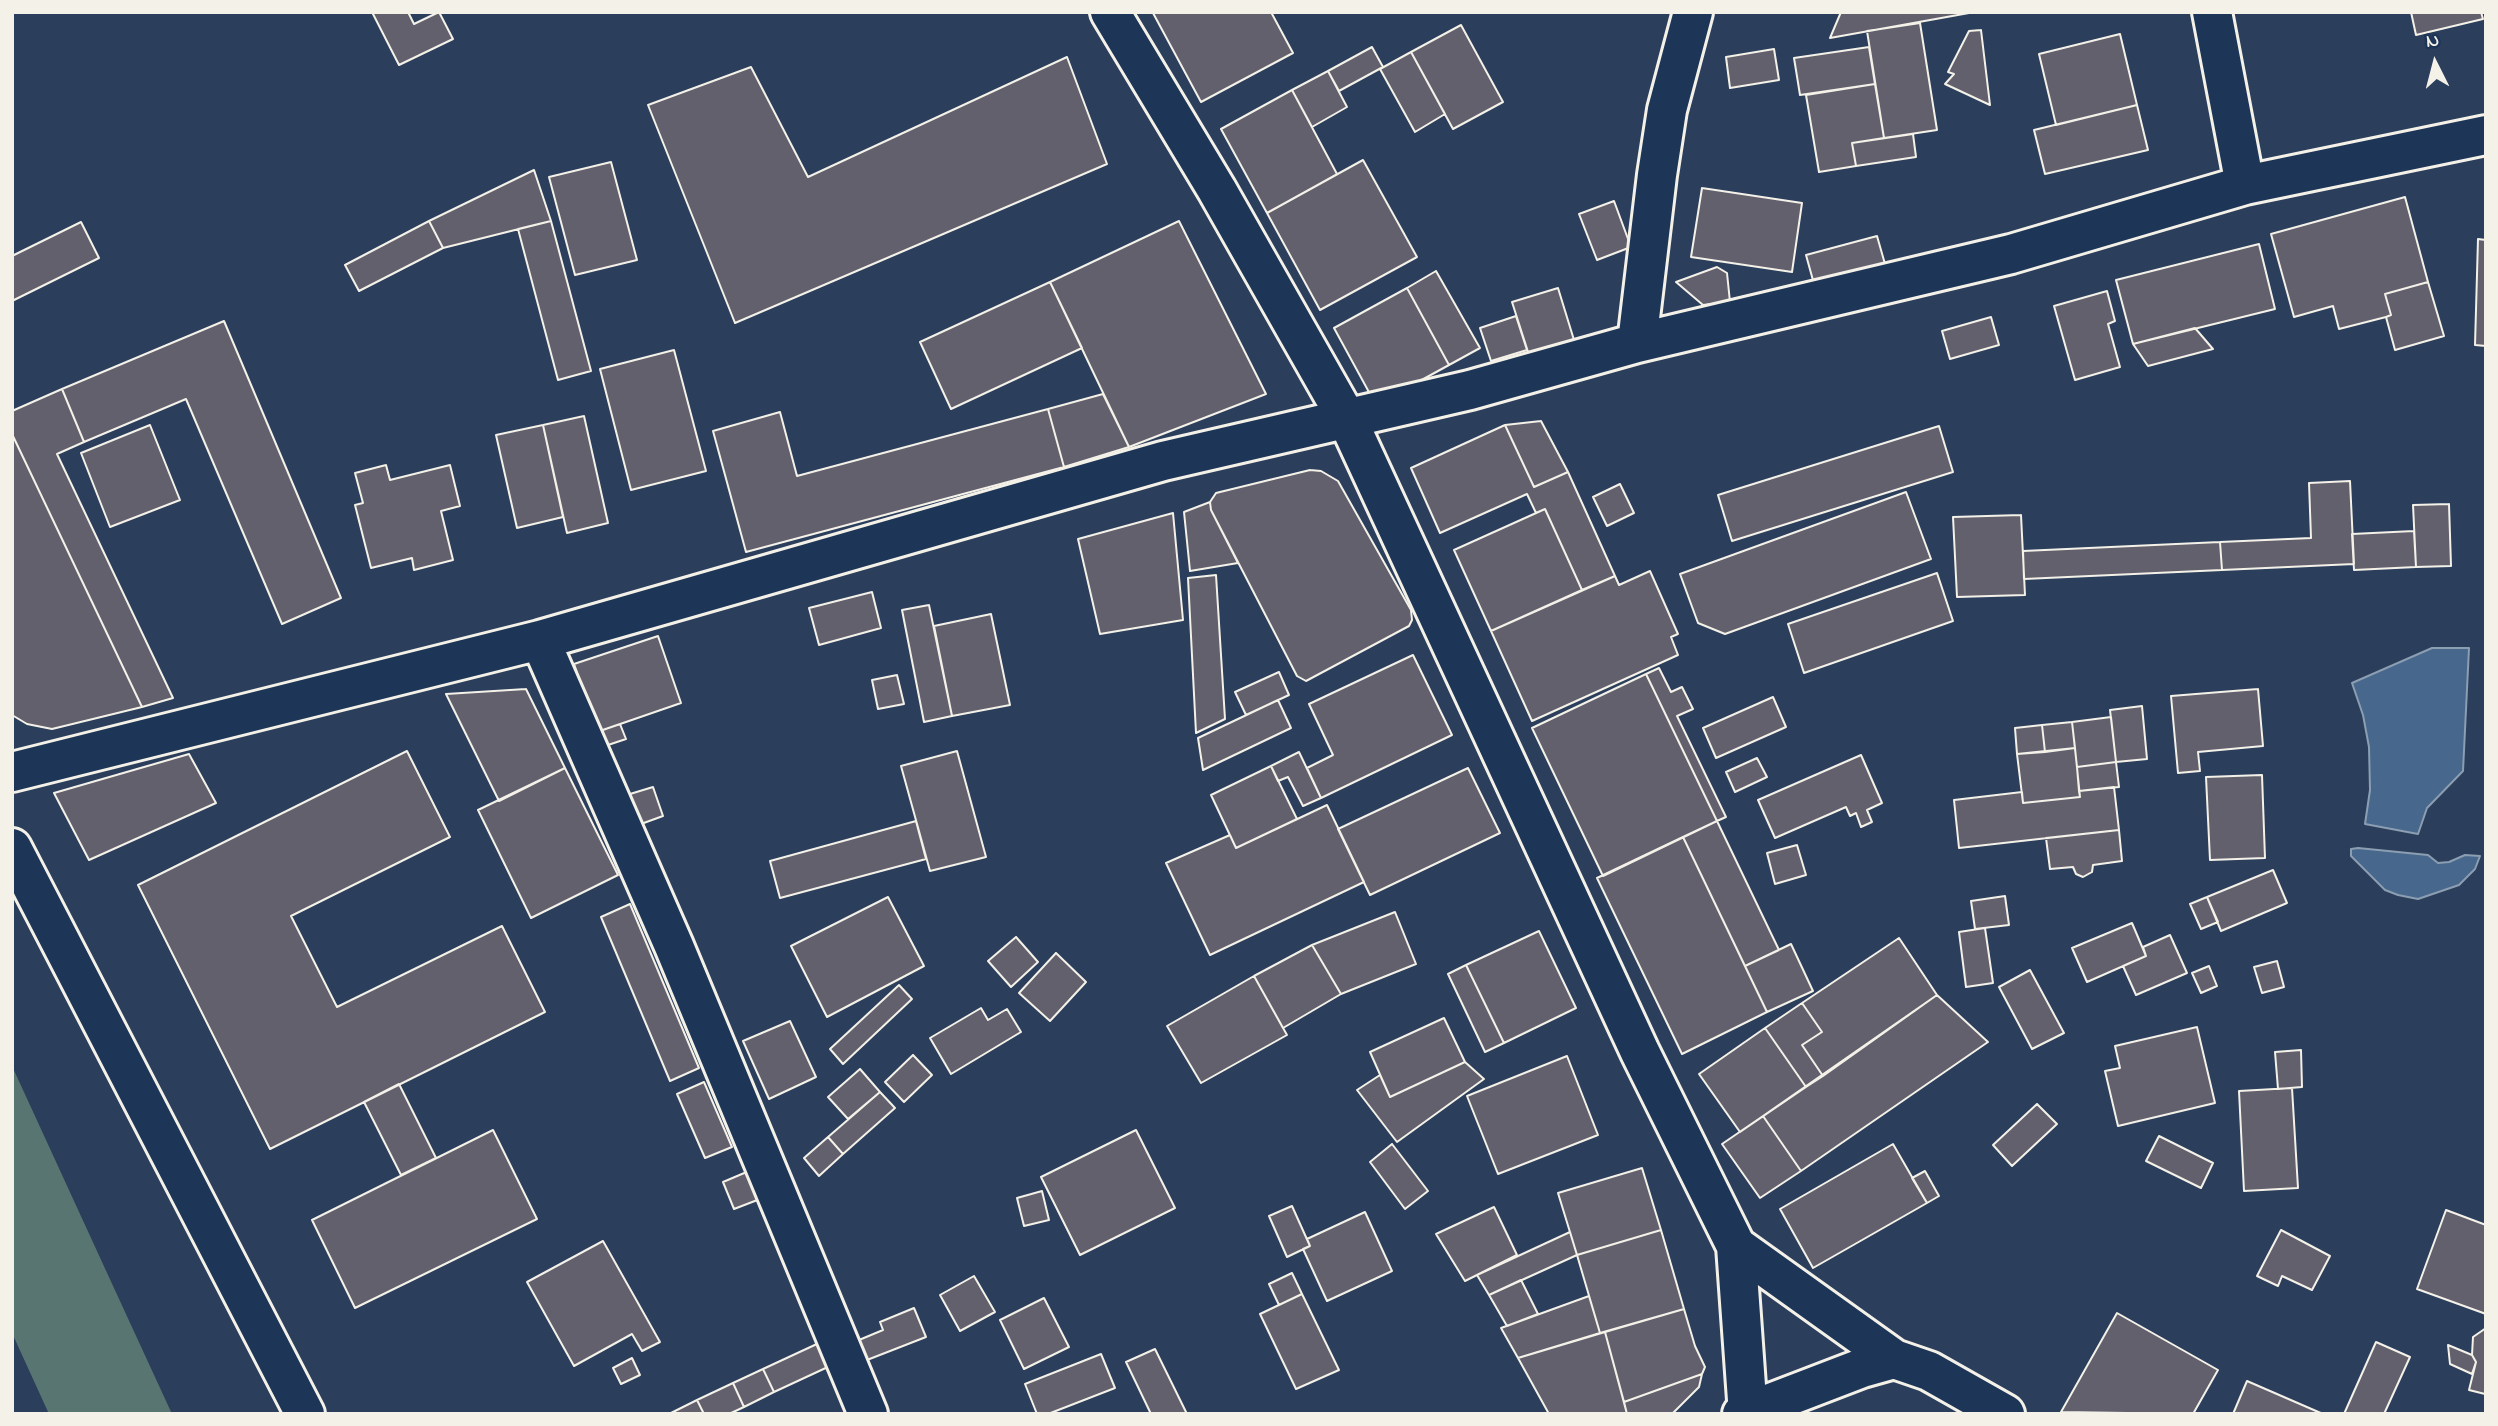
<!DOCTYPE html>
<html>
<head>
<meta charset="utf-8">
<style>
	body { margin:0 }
	#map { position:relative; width:2498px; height:1426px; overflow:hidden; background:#2b3e5c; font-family:"Indie Flower",sans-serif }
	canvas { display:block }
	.frame { position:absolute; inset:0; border:14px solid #f4f1e8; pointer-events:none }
	.north { position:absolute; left:2400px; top:28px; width:70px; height:70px; -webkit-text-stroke:5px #1d3557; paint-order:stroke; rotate:354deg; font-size:19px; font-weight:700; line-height:28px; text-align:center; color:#f4f1e8 }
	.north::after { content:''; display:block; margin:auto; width:24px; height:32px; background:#f4f1e8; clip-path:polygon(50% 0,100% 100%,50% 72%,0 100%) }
</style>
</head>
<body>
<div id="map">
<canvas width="2498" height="1426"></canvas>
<div class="frame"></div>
<div class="north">N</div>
</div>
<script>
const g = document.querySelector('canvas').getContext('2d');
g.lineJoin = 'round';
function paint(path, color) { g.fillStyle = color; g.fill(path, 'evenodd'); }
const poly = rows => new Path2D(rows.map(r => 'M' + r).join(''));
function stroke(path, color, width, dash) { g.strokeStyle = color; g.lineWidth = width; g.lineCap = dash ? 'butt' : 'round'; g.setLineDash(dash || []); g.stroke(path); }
paint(poly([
	[12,1066,108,1275,172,1414,49,1414,12,1333]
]), '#587572');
const water = poly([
	[2432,648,2469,648,2463,771,2427,808,2418,834,2365,824,2370,790,2369,747,2363,715,2352,683,2432,648],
	[2358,848,2428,855,2438,863,2449,862,2465,855,2480,856,2475,869,2459,885,2418,899,2398,895,2385,890,2351,856,2351,849,2358,848]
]);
paint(water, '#47678d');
stroke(water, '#8c9eb1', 2);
const building = poly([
	[372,12,408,12,414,24,439,12,453,39,399,65,372,12],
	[1271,12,1293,53,1201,102,1153,13,1271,12],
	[1841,12,1969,12,1969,13,1830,38,1841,12],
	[2411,12,2481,12,2483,19,2416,35,2411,12],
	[1920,23,1937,130,1884,138,1867,31,1920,23],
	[1461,25,1503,102,1453,129,1411,52,1461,25],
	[1981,30,1990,105,1945,84,1954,74,1948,72,1969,31,1981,30],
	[2120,34,2137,105,2056,125,2039,54,2120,34],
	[1372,47,1383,67,1339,91,1328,71,1372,47],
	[1869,47,1875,84,1800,95,1794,58,1869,47],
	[1774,49,1779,80,1730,88,1726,57,1774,49],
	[1411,52,1445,114,1415,132,1380,69,1411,52],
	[1067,57,1107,164,735,323,648,105,751,67,808,177,1067,57],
	[1328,71,1347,107,1312,127,1292,90,1328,71],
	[1875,84,1884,138,1852,143,1856,166,1819,172,1806,95,1875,84],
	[1292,90,1337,174,1267,213,1221,129,1292,90],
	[2137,105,2148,150,2045,174,2034,130,2137,105],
	[1913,134,1916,157,1856,166,1852,143,1913,134],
	[1363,160,1417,257,1320,310,1267,213,1363,160],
	[611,162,637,260,575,275,549,177,611,162],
	[534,170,551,221,443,248,429,221,534,170],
	[1702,188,1802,203,1792,272,1691,257,1702,188],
	[2405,197,2428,282,2385,294,2391,315,2386,317,2339,329,2333,306,2294,317,2271,234,2405,197],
	[1614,201,1631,247,1597,260,1579,214,1614,201],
	[429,221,443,248,359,291,345,265,429,221],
	[551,221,591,371,558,380,518,229,551,221],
	[1179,221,1266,394,1129,447,1050,282,1179,221],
	[81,222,99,258,12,301,12,256,81,222],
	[1877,236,1885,264,1814,284,1806,255,1877,236],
	[2478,239,2486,240,2486,346,2475,345,2478,239],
	[2259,244,2275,309,2133,344,2116,280,2259,244],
	[1717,267,1727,273,1730,302,1703,305,1676,282,1717,267],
	[1436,271,1480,348,1449,365,1407,288,1436,271],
	[1050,282,1082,348,951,409,920,342,1050,282],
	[2428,282,2444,336,2395,350,2386,317,2391,315,2385,294,2428,282],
	[1407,288,1449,365,1376,405,1334,328,1407,288],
	[1558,288,1574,340,1529,355,1512,302,1558,288],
	[2107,291,2115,321,2108,324,2120,367,2075,380,2054,306,2107,291],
	[1516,316,1527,350,1491,361,1480,328,1516,316],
	[1991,317,1999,345,1950,359,1942,331,1991,317],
	[224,321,341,598,282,624,186,399,84,442,62,389,224,321],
	[2195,328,2213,349,2148,366,2133,344,2195,328],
	[674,350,706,471,631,490,600,369,674,350],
	[62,389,84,442,57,454,173,698,142,707,12,434,12,411,62,389],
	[1103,394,1129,447,1064,467,1048,409,1103,394],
	[1048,409,1064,467,746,552,713,431,780,412,797,476,1048,409],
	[584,416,608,523,567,533,543,425,584,416],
	[1541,421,1568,472,1534,487,1505,425,1541,421],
	[150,425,180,500,110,527,81,453,150,425],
	[543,425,563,517,517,528,496,435,543,425],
	[1505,425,1534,487,1568,472,1615,576,1582,590,1545,509,1536,513,1527,494,1440,533,1411,468,1505,425],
	[1939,426,1953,472,1732,541,1718,495,1939,426],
	[12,434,142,707,52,729,27,724,12,715,12,434],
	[386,465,390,480,450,465,460,506,441,511,453,560,414,570,412,558,371,568,355,505,363,503,355,473,386,465],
	[1310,470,1321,471,1338,481,1411,610,1412,620,1409,626,1306,681,1297,676,1211,510,1210,502,1216,493,1310,470],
	[2350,481,2354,564,2222,570,2220,542,2311,538,2309,483,2350,481],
	[1620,484,1634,513,1607,526,1593,497,1620,484],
	[1906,492,1931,559,1725,634,1698,623,1680,574,1906,492],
	[1210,502,1211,510,1238,563,1190,571,1184,512,1210,502],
	[2449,504,2451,566,2416,567,2413,505,2449,504],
	[1545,509,1582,590,1491,631,1454,550,1545,509],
	[1173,513,1183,620,1100,634,1078,539,1173,513],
	[2021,515,2025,595,1957,597,1953,517,2021,515],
	[2414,531,2416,567,2354,570,2352,534,2414,531],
	[2220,542,2222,570,2024,579,2023,551,2220,542],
	[1650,571,1678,634,1671,637,1678,655,1532,721,1491,631,1615,576,1619,585,1650,571],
	[1937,573,1953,621,1804,673,1788,624,1937,573],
	[1216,575,1225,719,1196,733,1188,578,1216,575],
	[872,592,881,628,819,645,809,608,872,592],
	[929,605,952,716,924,722,902,610,929,605],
	[991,614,1010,705,952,716,934,626,991,614],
	[658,636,681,703,597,732,574,664,658,636],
	[1413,655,1452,735,1321,798,1307,768,1333,755,1309,704,1413,655],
	[1659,668,1671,692,1682,687,1693,709,1677,716,1726,817,1717,821,1646,674,1659,668],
	[1279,672,1289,695,1246,715,1235,692,1279,672],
	[1646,674,1717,821,1603,876,1532,728,1646,674],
	[897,675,904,704,878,709,872,680,897,675],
	[526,689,565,768,499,801,446,694,526,689],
	[2258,689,2263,746,2198,752,2200,771,2178,773,2171,696,2258,689],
	[1773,697,1786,727,1716,758,1703,728,1773,697],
	[1278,700,1291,728,1203,770,1198,738,1278,700],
	[2142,706,2147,759,2116,762,2110,710,2142,706],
	[2111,717,2116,762,2077,767,2072,722,2111,717],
	[2072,722,2075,748,2045,752,2042,725,2072,722],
	[620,724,626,739,602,747,597,732,620,724],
	[2042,725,2045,752,2017,754,2015,728,2042,725],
	[2075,748,2080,797,2023,803,2017,754,2075,748],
	[407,751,450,837,291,916,337,1007,502,926,545,1012,270,1149,138,885,407,751],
	[957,751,986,857,930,871,901,766,957,751],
	[1299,752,1321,798,1303,806,1288,777,1278,781,1271,766,1299,752],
	[189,754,216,803,89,860,54,793,189,754],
	[1861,755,1882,803,1867,810,1872,822,1861,827,1856,813,1850,816,1846,807,1775,838,1758,800,1861,755],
	[1757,758,1767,777,1735,792,1726,772,1757,758],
	[2116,762,2119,787,2079,791,2077,767,2116,762],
	[1271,766,1297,819,1236,848,1211,795,1271,766],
	[565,768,618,875,531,918,478,810,565,768],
	[1468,768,1500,833,1370,895,1338,829,1468,768],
	[2262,775,2265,858,2210,860,2206,777,2262,775],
	[653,787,663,816,641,824,630,794,653,787],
	[2114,787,2119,830,1959,848,1954,800,2022,792,2023,803,2080,797,2079,791,2114,787],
	[1327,805,1364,882,1210,955,1166,863,1230,835,1236,848,1327,805],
	[916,821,926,859,780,898,770,861,916,821],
	[1717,821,1779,950,1745,966,1683,837,1717,821],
	[2119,830,2122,861,2093,865,2092,872,2083,877,2076,874,2073,867,2050,869,2046,838,2119,830],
	[1683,837,1767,1012,1682,1054,1597,878,1683,837],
	[1797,845,1806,875,1775,884,1767,853,1797,845],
	[2273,870,2287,903,2221,931,2207,897,2273,870],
	[2005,896,2009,925,1975,929,1971,901,2005,896],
	[888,897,924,966,827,1017,791,946,888,897],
	[2207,897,2218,922,2201,929,2190,904,2207,897],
	[630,904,699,1068,670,1081,601,917,630,904],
	[1395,912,1416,964,1341,994,1312,945,1395,912],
	[2132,923,2146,956,2087,982,2072,948,2132,923],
	[1985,928,1993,983,1966,987,1959,932,1985,928],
	[1539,931,1576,1008,1504,1043,1466,965,1539,931],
	[2170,935,2187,973,2136,995,2123,966,2146,956,2143,947,2170,935],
	[1016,937,1038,962,1011,987,988,961,1016,937],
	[1899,938,1937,995,1823,1076,1802,1045,1822,1032,1802,1003,1899,938],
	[1791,944,1813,991,1767,1012,1745,966,1791,944],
	[1312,945,1341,994,1283,1028,1254,976,1312,945],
	[1056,953,1086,982,1050,1021,1019,993,1056,953],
	[2277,961,2284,987,2262,993,2254,967,2277,961],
	[1466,965,1504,1043,1485,1052,1448,974,1466,965],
	[2209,966,2217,986,2201,993,2192,973,2209,966],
	[2030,970,2064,1033,2032,1049,1999,987,2030,970],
	[1254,976,1287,1035,1201,1083,1167,1026,1254,976],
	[899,985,912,999,843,1064,830,1049,899,985],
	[1937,995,1988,1042,1801,1171,1763,1116,1937,995],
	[1802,1003,1822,1032,1802,1045,1823,1076,1806,1087,1765,1028,1802,1003],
	[981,1008,988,1020,1007,1009,1021,1032,951,1074,930,1038,981,1008],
	[1444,1018,1465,1062,1390,1097,1370,1052,1444,1018],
	[790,1021,816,1077,769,1099,743,1041,790,1021],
	[2197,1027,2215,1103,2118,1126,2105,1071,2120,1068,2115,1046,2197,1027],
	[1765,1028,1806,1087,1740,1132,1699,1074,1765,1028],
	[2301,1050,2302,1087,2278,1089,2275,1052,2301,1050],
	[913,1055,932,1075,904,1102,885,1082,913,1055],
	[1567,1056,1598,1135,1498,1174,1467,1096,1567,1056],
	[1465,1062,1484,1079,1397,1142,1357,1090,1380,1075,1390,1097,1465,1062],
	[860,1069,880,1092,848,1119,828,1097,860,1069],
	[704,1082,732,1147,705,1158,677,1094,704,1082],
	[399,1084,436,1158,401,1175,364,1102,399,1084],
	[2292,1088,2298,1188,2244,1191,2239,1091,2292,1088],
	[880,1092,895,1108,843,1154,828,1137,880,1092],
	[2037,1104,2057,1124,2012,1166,1993,1145,2037,1104],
	[1763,1116,1801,1171,1760,1198,1722,1144,1763,1116],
	[493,1130,537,1219,355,1308,312,1220,493,1130],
	[1136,1130,1175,1208,1080,1255,1041,1177,1136,1130],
	[2159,1136,2213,1163,2201,1188,2146,1161,2159,1136],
	[828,1137,843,1154,819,1176,804,1158,828,1137],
	[1392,1144,1428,1191,1405,1209,1370,1162,1392,1144],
	[1893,1144,1927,1203,1813,1268,1780,1209,1893,1144],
	[1642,1168,1661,1230,1577,1255,1558,1193,1642,1168],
	[749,1171,760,1199,734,1209,723,1182,749,1171],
	[1925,1171,1939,1196,1927,1203,1912,1178,1925,1171],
	[1042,1191,1049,1220,1024,1226,1017,1198,1042,1191],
	[1292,1206,1310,1246,1287,1257,1269,1216,1292,1206],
	[1494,1207,1517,1255,1465,1281,1436,1234,1494,1207],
	[2446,1210,2486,1225,2486,1314,2417,1289,2446,1210],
	[1365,1212,1392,1271,1327,1301,1303,1249,1310,1246,1307,1239,1365,1212],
	[1661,1230,1684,1309,1600,1333,1577,1255,1661,1230],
	[2281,1230,2330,1256,2312,1290,2282,1276,2278,1286,2257,1276,2281,1230],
	[1570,1232,1577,1255,1489,1295,1477,1275,1570,1232],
	[603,1241,660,1342,642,1351,632,1334,574,1366,527,1282,603,1241],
	[1292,1273,1302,1294,1279,1305,1269,1284,1292,1273],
	[974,1276,995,1312,960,1331,940,1295,974,1276],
	[1521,1280,1538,1314,1507,1326,1489,1295,1521,1280],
	[1302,1294,1339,1370,1296,1389,1260,1314,1302,1294],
	[1589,1296,1600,1333,1518,1358,1501,1328,1589,1296],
	[1044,1298,1069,1347,1024,1369,1000,1320,1044,1298],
	[914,1308,926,1337,867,1360,859,1340,883,1330,880,1322,914,1308],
	[1684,1309,1695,1346,1705,1367,1702,1374,1624,1402,1605,1332,1684,1309],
	[2117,1313,2218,1370,2193,1414,2061,1412,2117,1313],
	[2486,1328,2486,1391,2485,1394,2469,1390,2476,1362,2472,1355,2473,1337,2486,1328],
	[1605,1332,1627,1414,1549,1414,1518,1358,1605,1332],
	[2376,1342,2410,1357,2384,1414,2344,1414,2376,1342],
	[819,1343,830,1366,774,1392,763,1369,819,1343],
	[2448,1345,2472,1355,2476,1362,2472,1374,2450,1364,2448,1345],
	[1155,1349,1187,1414,1151,1414,1126,1362,1155,1349],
	[1101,1354,1115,1388,1048,1414,1037,1414,1025,1384,1101,1354],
	[632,1358,640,1375,621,1384,613,1368,632,1358],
	[763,1369,774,1392,744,1407,733,1383,763,1369],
	[1702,1374,1699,1387,1672,1414,1627,1414,1624,1402,1702,1374],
	[2247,1381,2323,1414,2233,1414,2247,1381],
	[733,1383,744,1407,729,1414,704,1414,697,1400,733,1383],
	[697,1400,704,1414,669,1414,697,1400]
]);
paint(building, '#63606e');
stroke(building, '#f4f1e8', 2);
const minor = poly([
	[1110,12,1217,190,1347,419,1640,1052,1736,1246,1748,1414],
	[2212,12,2245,185],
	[1637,343,1657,175,1667,110,1693,12],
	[540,640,674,946,868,1414],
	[12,772,540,640,1163,461,1470,390,1637,343,2011,254,2245,185,2486,135],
	[1736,1246,1894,1359,1929,1371,2005,1414],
	[1742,1414,1862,1368,1894,1359]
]);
const major = poly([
	[12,848,305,1414]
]);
stroke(minor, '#f4f1e8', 44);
stroke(major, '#f4f1e8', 44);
stroke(minor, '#1d3557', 38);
stroke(major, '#1d3557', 38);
</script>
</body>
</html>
